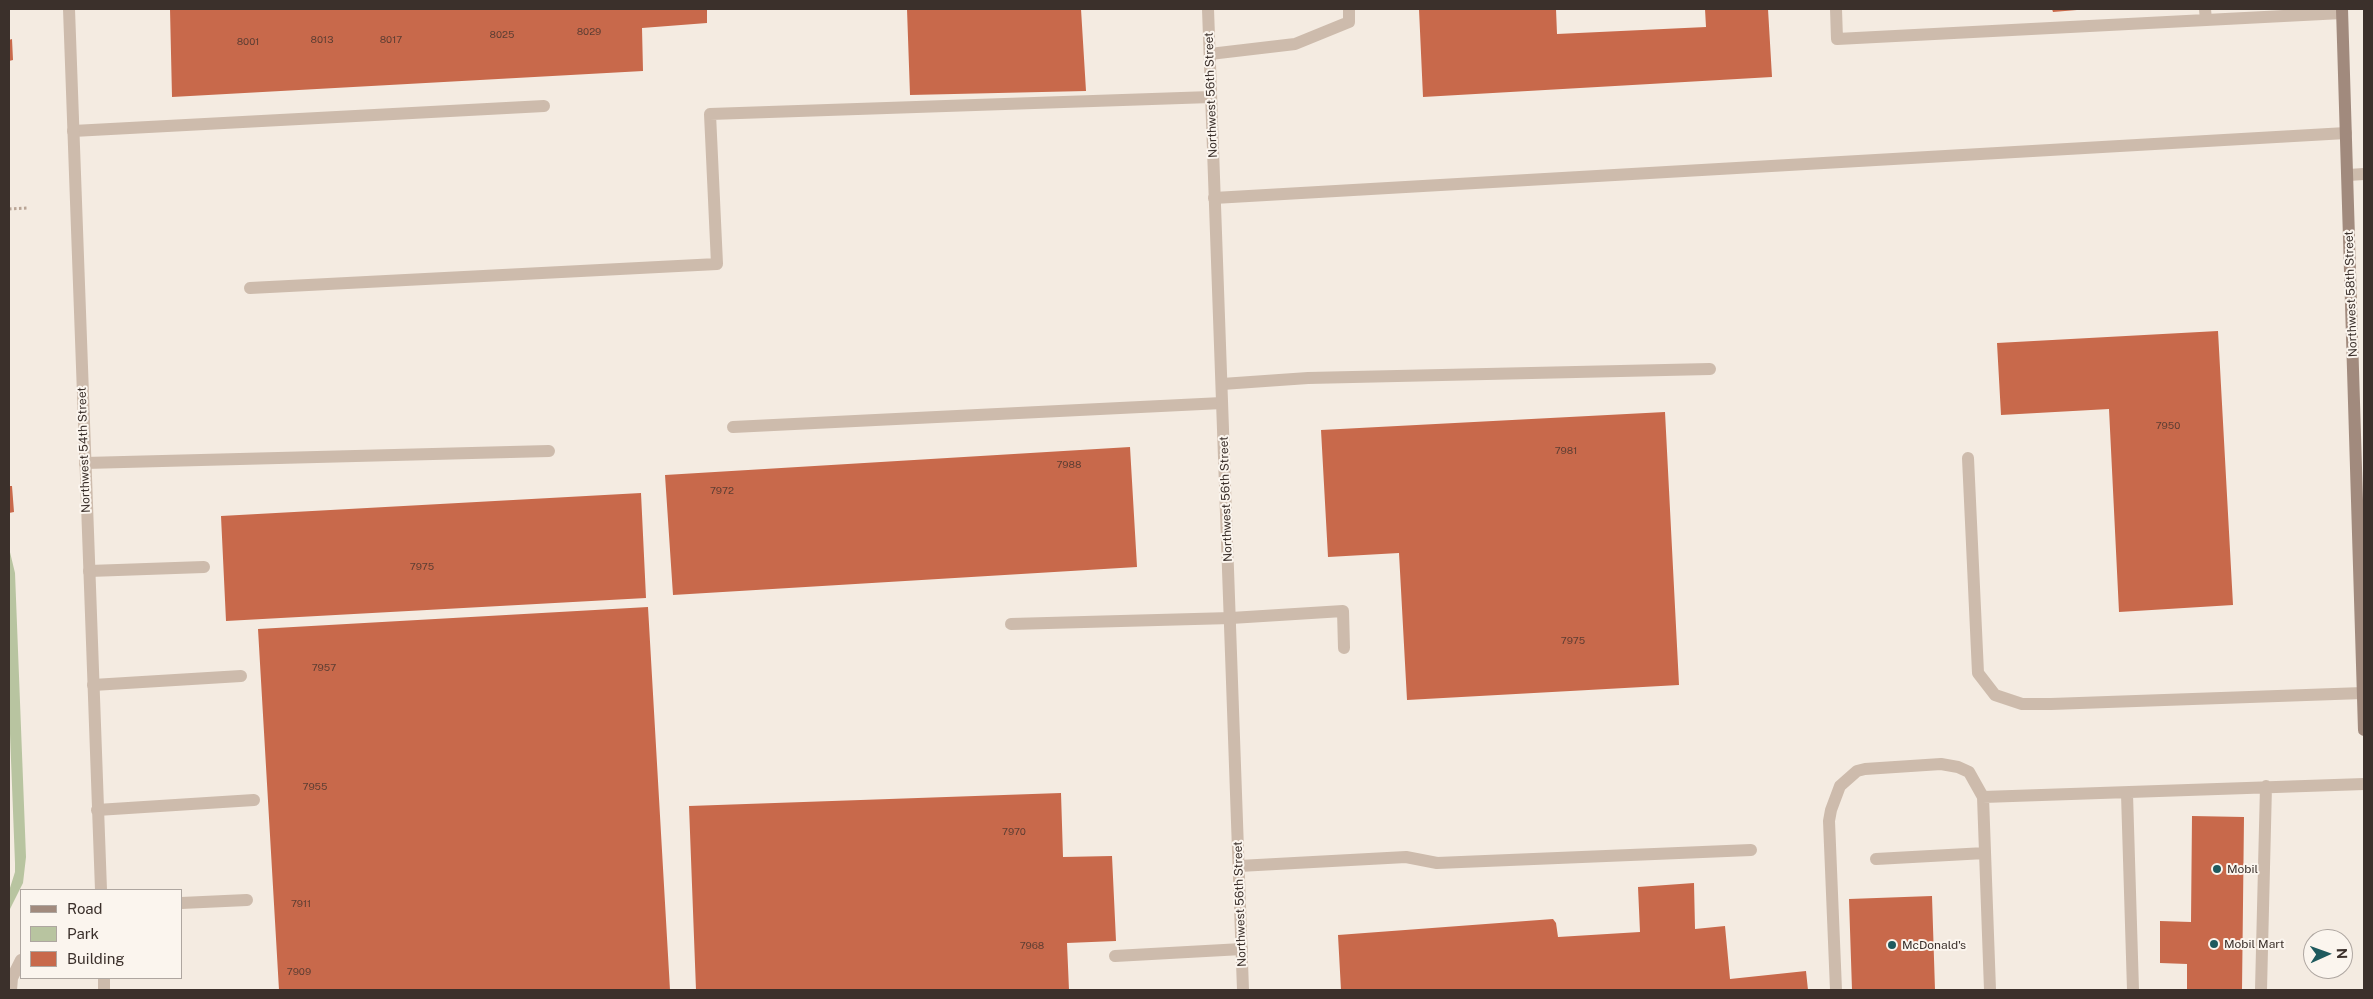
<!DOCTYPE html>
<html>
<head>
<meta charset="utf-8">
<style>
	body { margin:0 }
	#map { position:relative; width:2373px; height:999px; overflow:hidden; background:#f4ebe1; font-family:"Public Sans",sans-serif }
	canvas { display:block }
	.frame { position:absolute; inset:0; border:10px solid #3b302b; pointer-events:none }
	.legend { position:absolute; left:20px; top:889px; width:162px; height:90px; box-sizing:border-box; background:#fbf5ee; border:1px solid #aea6a0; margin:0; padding:6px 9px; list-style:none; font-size:15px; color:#3b302b }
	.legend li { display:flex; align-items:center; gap:10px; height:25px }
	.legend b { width:25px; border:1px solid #aea6a0 }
	.north { position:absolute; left:2303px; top:929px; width:50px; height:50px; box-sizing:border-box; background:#fbf5ee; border:1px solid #aea6a0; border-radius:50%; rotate:88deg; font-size:14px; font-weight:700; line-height:20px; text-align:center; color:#3b302b }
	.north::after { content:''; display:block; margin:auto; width:18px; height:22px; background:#1f5a5e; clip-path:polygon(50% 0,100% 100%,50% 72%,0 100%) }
</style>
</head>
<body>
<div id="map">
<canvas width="2373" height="999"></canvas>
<div class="frame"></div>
<ul class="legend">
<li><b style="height:6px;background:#a18a7d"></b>Road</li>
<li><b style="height:14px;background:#b8c4a0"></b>Park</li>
<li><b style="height:14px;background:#c8694b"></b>Building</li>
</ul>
<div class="north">N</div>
</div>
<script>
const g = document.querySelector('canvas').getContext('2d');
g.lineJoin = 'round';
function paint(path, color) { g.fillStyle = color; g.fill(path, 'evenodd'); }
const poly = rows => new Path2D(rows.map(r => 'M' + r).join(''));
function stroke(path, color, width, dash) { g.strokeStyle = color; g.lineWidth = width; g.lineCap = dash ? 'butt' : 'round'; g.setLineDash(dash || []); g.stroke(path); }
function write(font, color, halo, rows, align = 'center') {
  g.font = font + ' "Public Sans",sans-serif'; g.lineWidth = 4; g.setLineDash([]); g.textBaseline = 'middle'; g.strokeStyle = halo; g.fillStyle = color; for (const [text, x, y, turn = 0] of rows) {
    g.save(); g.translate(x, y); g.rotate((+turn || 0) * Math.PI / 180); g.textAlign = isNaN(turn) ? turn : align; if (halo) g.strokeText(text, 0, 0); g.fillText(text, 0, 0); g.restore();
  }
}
paint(poly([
	[9,548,15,573,26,857,23,883,9,911,9,891,15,872,15,863,9,708]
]), '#b8c4a0');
paint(poly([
	[170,9,707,9,707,23,642,28,643,71,172,97],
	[907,9,1081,9,1086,91,910,95],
	[1419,9,1556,9,1557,34,1706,27,1705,9,1768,9,1772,77,1423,97],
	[2052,9,2077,9,2077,10,2053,12],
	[12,39,13,60,9,61,9,40],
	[2218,331,2233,605,2119,612,2109,409,2001,415,1997,343],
	[1665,412,1679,685,1407,700,1399,553,1328,557,1321,430],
	[1130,447,1137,567,673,595,665,475],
	[9,486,12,486,14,512,9,513],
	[641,493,646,598,226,621,221,516],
	[648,607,670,990,279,990,258,629],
	[1061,793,1063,857,1112,856,1116,941,1067,943,1069,990,696,990,689,806],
	[2192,816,2244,817,2242,990,2187,990,2187,964,2160,963,2160,921,2191,922],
	[1694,883,1695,929,1725,926,1730,979,1806,971,1808,990,1341,990,1338,935,1553,919,1556,923,1558,937,1640,932,1638,887],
	[1932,896,1935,990,1852,990,1849,899]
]), '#c8694b');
stroke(poly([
	[9,209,28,208]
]), '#b9a596', 3, [2.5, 2.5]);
stroke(poly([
	[1836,9,1837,39,2206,20],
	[2205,9,2206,20,2342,13],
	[1210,54,1295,44,1349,22,1349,9],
	[73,131,544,106],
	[2348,175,2364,174],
	[1214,198,2346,133],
	[250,288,717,264,710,114,1211,97],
	[1222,384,1308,378,1710,369],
	[733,427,1222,403],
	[1968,458,1978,673,1995,695,2022,704,2051,704,2363,693],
	[85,463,549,451],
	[89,571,204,567],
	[1011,624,1231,618,1343,611,1344,648],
	[93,685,241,676],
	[2127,794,2133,990],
	[97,810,254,800],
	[1876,859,1985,853],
	[1239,866,1406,857,1437,863,1751,850],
	[181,903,247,900],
	[1115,956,1242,949],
	[11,990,12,978,21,960],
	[1836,990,1829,821,1831,810,1840,786,1857,771,1865,769,1941,764,1958,767,1969,772,1983,797],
	[1990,990,1983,797,2364,784],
	[2261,990,2266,786]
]), '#cdbbac', 12);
stroke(poly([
	[69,9,101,890],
	[1208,9,1243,990],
	[104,978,104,990]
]), '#cdbbac', 12);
stroke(poly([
	[2342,9,2364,730]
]), '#a18a7d', 12);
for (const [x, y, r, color] of [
	[2217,869,5,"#1f5a5e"],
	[2214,944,5,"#1f5a5e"],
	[1892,945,5,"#1f5a5e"]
]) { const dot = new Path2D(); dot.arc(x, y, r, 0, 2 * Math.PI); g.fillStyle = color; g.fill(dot); stroke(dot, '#fbf5ee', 2); }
write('10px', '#5e3e33', null, [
	["8029",589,32],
	["8025",502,35],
	["8013",322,40],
	["8017",391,40],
	["8001",248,42],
	["7950",2168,426],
	["7981",1566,451],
	["7988",1069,465],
	["7972",722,491],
	["7975",422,567],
	["7975",1573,641],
	["7957",324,668],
	["7955",315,787],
	["7970",1014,832],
	["7911",301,904],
	["7968",1032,946],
	["7909",299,972]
]);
write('12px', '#3b302b', '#fbf5ee', [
	["Northwest 56th Street",1211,95,-92],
	["Northwest 58th Street",2351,294,-92],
	["Northwest 54th Street",84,450,-92],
	["Northwest 56th Street",1226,499,-92],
	["Northwest 56th Street",1240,904,-92]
]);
write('12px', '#3b302b', '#fbf5ee', [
	["Mobil",2227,869],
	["Mobil Mart",2224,944],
	["McDonald's",1902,945]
], 'left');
</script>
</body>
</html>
